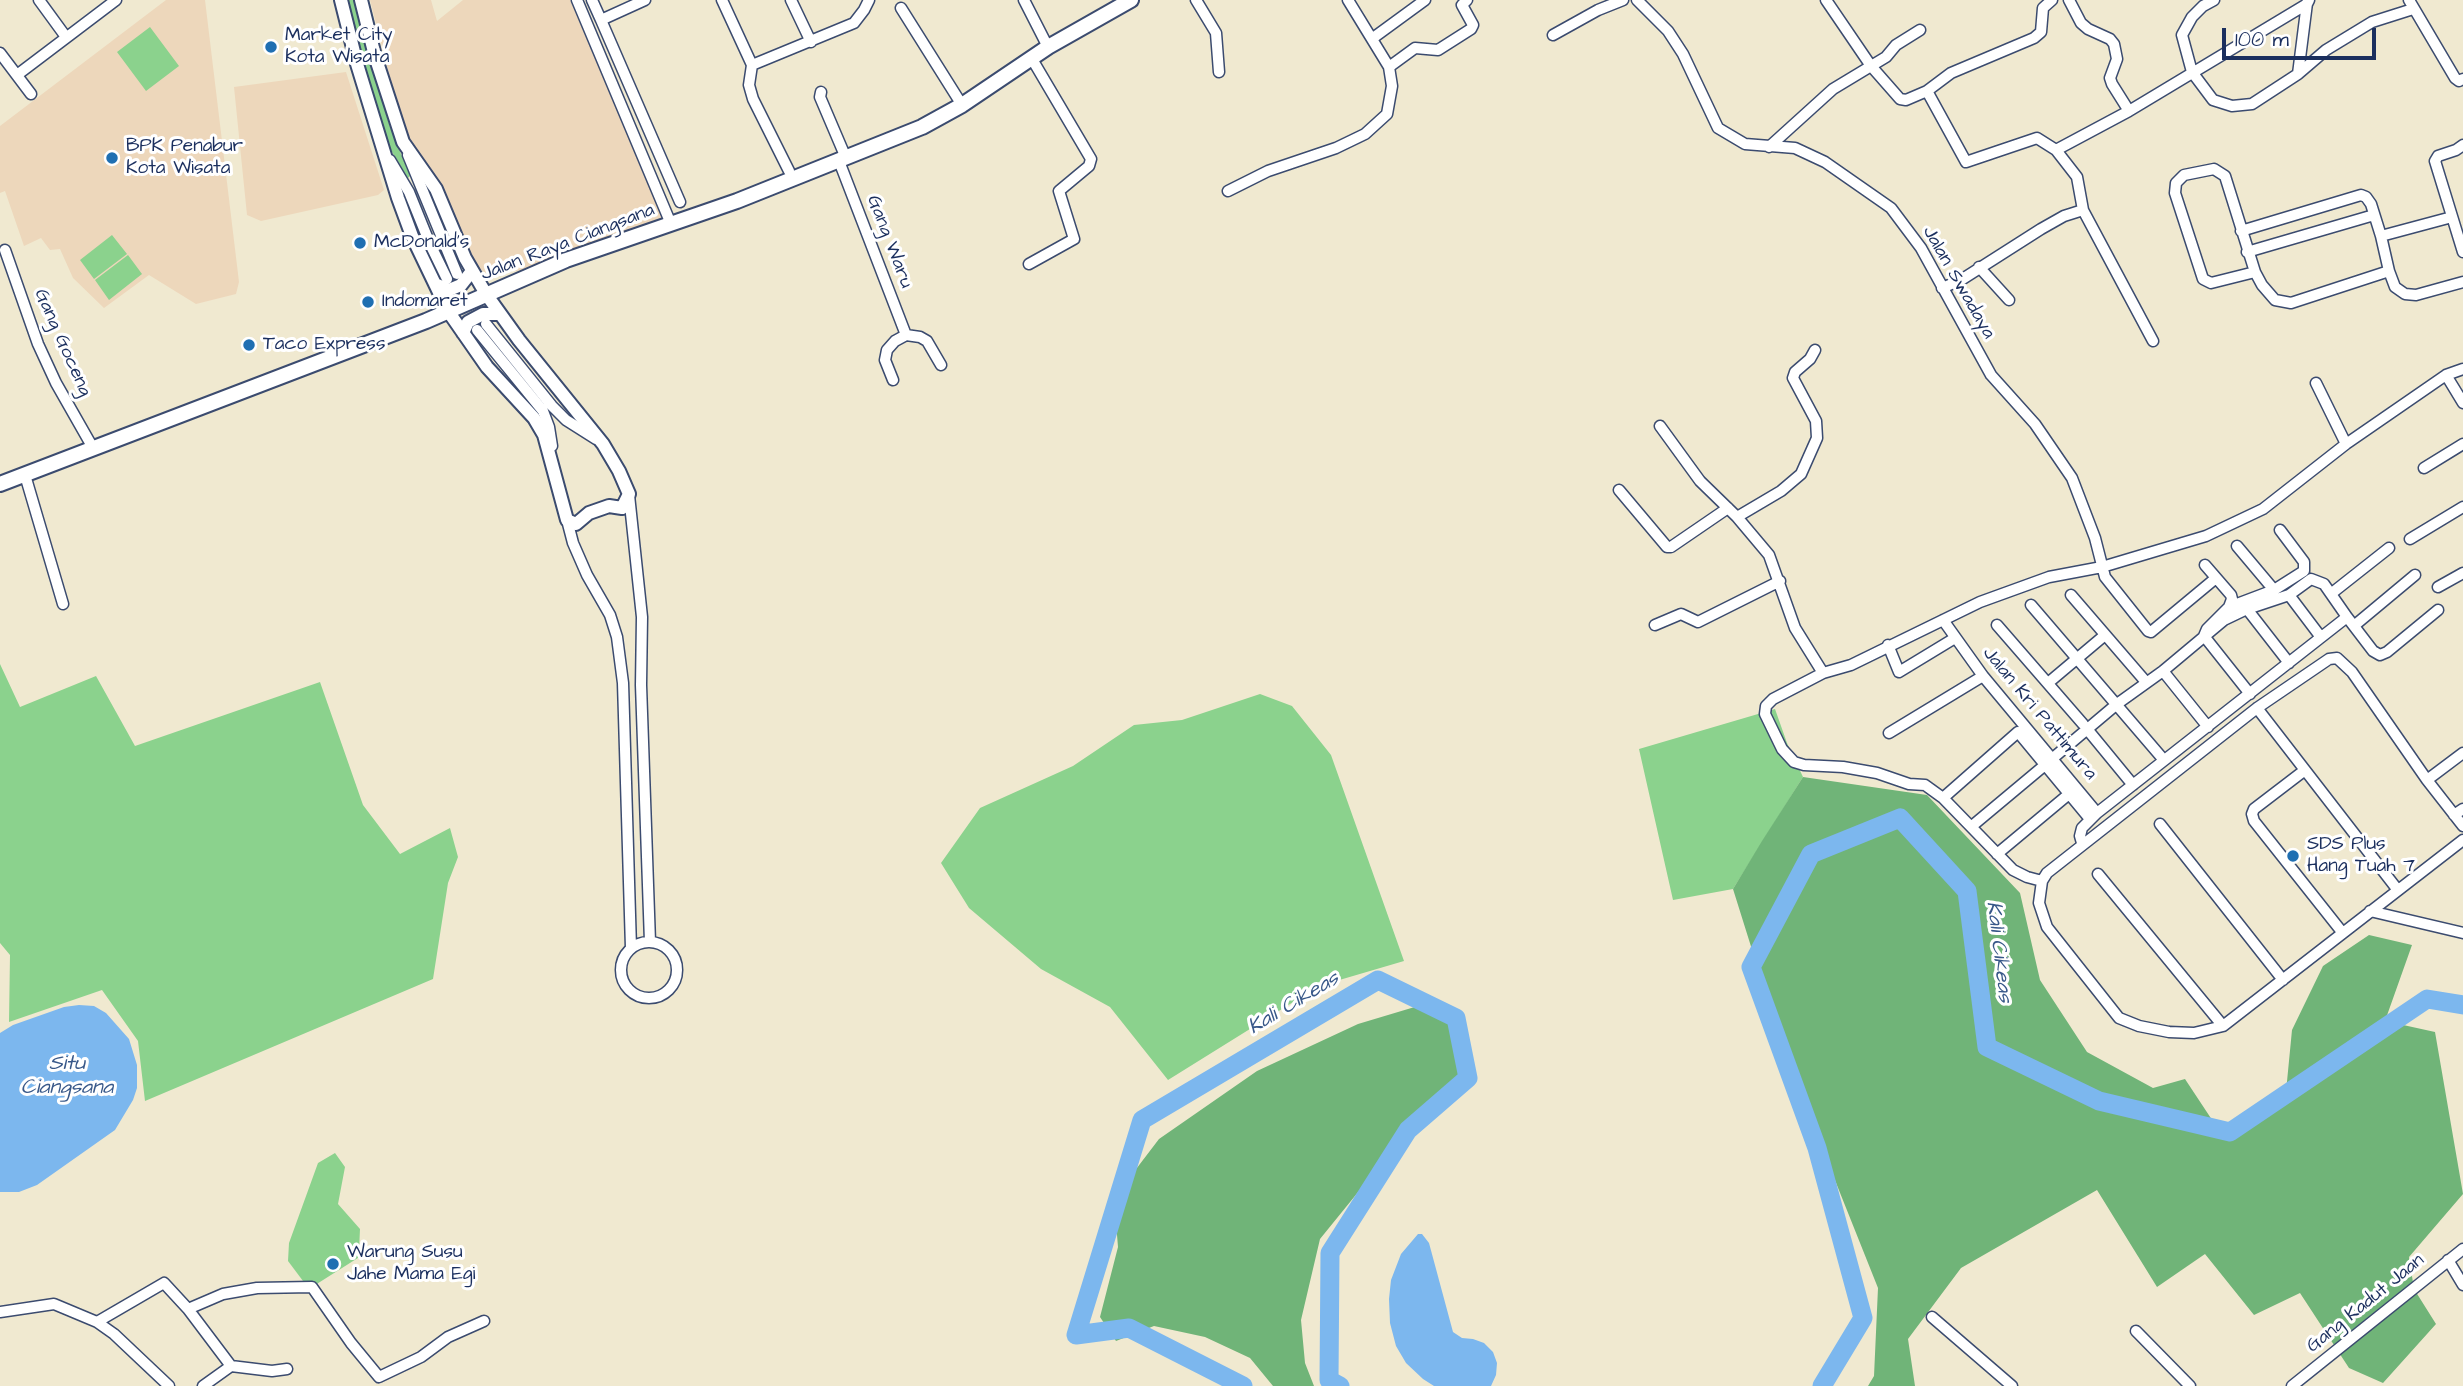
<!DOCTYPE html>
<html>
<head>
<meta charset="utf-8">
<style>
	body { margin:0 }
	#map { position:relative; width:2463px; height:1386px; overflow:hidden; background:#f0e9d0; font-family:"Architects Daughter",sans-serif }
	canvas { display:block }
	.scale { position:absolute; left:2222px; top:28px; width:154px; height:32px; box-sizing:border-box; border:4px solid #1b2f5e; border-top:0; padding-left:9px; font-size:21px; line-height:24px; white-space:nowrap; color:#1b2f5e; -webkit-text-stroke:5px #fff; paint-order:stroke }
</style>
</head>
<body>
<div id="map">
<canvas width="2463" height="1386"></canvas>
<div class="scale">100 m</div>
</div>
<script>
const g = document.querySelector('canvas').getContext('2d');
g.lineJoin = 'round';
function paint(path, color) { g.fillStyle = color; g.fill(path, 'evenodd'); }
const poly = rows => new Path2D(rows.map(r => 'M' + r).join(''));
function stroke(path, color, width, dash) { g.strokeStyle = color; g.lineWidth = width; g.lineCap = dash ? 'butt' : 'round'; g.setLineDash(dash || []); g.stroke(path); }
function write(font, color, halo, rows, align = 'center') {
  g.font = font + ' "Architects Daughter",sans-serif'; g.lineWidth = 6; g.setLineDash([]); g.textBaseline = 'middle'; g.strokeStyle = halo; g.fillStyle = color; for (const [text, x, y, turn = 0] of rows) {
    g.save(); g.translate(x, y); g.rotate((+turn || 0) * Math.PI / 180); g.textAlign = isNaN(turn) ? turn : align; if (halo) g.strokeText(text, 0, 0); g.fillText(text, 0, 0); g.restore();
  }
}
paint(poly([
	[166,0,205,0,239,282,236,294,196,304,149,275,104,308,73,278,60,249,50,250,41,238,24,246,5,191,0,193,0,126],
	[370,0,431,0,437,21,463,0,570,0,664,217,525,270,488,274,479,269,463,240,440,182,421,159,410,139,396,101],
	[346,72,384,190,378,195,261,221,247,215,234,87]
]), '#edd7bb');
paint(poly([
	[347,0,356,0,367,51,390,127,410,176,408,178,386,142,359,54],
	[150,27,179,66,146,91,117,52],
	[112,235,127,254,94,279,80,260],
	[128,255,142,274,109,300,95,280],
	[0,664,20,707,96,676,135,746,320,682,363,805,400,854,450,828,458,857,448,883,433,979,145,1101,138,1041,102,990,9,1022,10,955,0,943],
	[1260,694,1292,706,1331,755,1404,961,1319,986,1168,1080,1110,1007,1041,969,969,908,941,863,980,808,1073,766,1134,725,1182,720],
	[1775,709,1787,743,1803,777,1733,889,1673,900,1639,749],
	[335,1153,345,1167,338,1204,360,1229,359,1251,361,1256,312,1287,303,1281,288,1261,289,1243,318,1163]
]), '#8bd28d');
paint(poly([
	[1803,777,1927,795,2020,893,2040,980,2087,1052,2153,1088,2185,1079,2224,1138,2285,1102,2292,1030,2323,966,2369,935,2412,945,2385,1021,2435,1032,2463,1194,2409,1257,2414,1289,2436,1324,2383,1383,2349,1368,2300,1293,2254,1315,2205,1254,2157,1287,2097,1190,1961,1268,1908,1339,1915,1386,1868,1386,1874,1376,1878,1288,1785,1055,1733,889,1762,841],
	[1418,1006,1463,1030,1472,1055,1454,1088,1389,1154,1320,1239,1301,1320,1305,1363,1314,1386,1273,1386,1250,1358,1205,1337,1154,1326,1116,1341,1100,1317,1118,1247,1114,1198,1159,1139,1257,1071,1358,1024]
]), '#70b478');
paint(poly([
	[79,1005,94,1006,106,1013,129,1039,137,1065,137,1088,133,1100,115,1130,37,1185,19,1192,0,1192,0,1033,13,1025,64,1007],
	[1418,1234,1422,1234,1429,1243,1453,1332,1462,1338,1473,1339,1484,1343,1493,1352,1497,1363,1496,1375,1491,1386,1434,1386,1423,1379,1406,1363,1396,1346,1390,1323,1389,1299,1391,1280,1401,1254]
]), '#7cb7ee');
stroke(poly([
	[1243,1386,1129,1328,1076,1335,1142,1120,1378,980,1456,1018,1468,1078,1408,1130,1330,1253,1329,1380,1340,1386],
	[1822,1386,1863,1318,1817,1148,1751,967,1811,854,1900,818,1967,891,1987,1047,2099,1101,2230,1132,2427,999,2463,1005]
]), '#7cb7ee', 19);
stroke(poly([
	[451,285,475,327]
]), '#c5c4b9', 10, [10, 5]);
const minor = poly([
	[39,0,66,37],
	[577,0,671,224],
	[592,0,601,20,645,0],
	[722,0,752,65,749,85,753,99,789,171],
	[791,0,811,42],
	[1024,0,1048,47],
	[1196,0,1216,33,1219,72],
	[1348,0,1389,67,1415,48,1438,50,1471,29,1473,25,1462,5,1467,0],
	[1637,0,1668,31,1683,54,1718,128,1745,144,1795,148,1825,162,1891,208,1921,248,1991,375,2035,424,2072,478,2095,538,2105,577,2148,631,2151,632,2216,578],
	[1826,0,1871,66,1900,99,1906,100,1927,91,1966,162,2037,138,2056,150,2077,177,2083,210],
	[2069,0,2081,23,2088,29,2110,39,2114,44,2117,59,2110,78,2112,84,2129,111],
	[2214,0,2203,6,2192,17,2182,35,2192,72,2213,100,2232,106,2252,104,2298,74,2307,3],
	[2409,0,2455,78,2459,81,2463,79],
	[901,8,962,105],
	[601,20,680,202],
	[1553,35,1598,10,1623,0],
	[1373,38,1425,0],
	[0,53,31,94],
	[752,65,854,23,864,10,869,0],
	[2298,74,2326,50,2372,22,2413,9],
	[17,75,116,0],
	[1927,91,1951,73,2034,38,2041,32,2043,8,2052,0],
	[821,92,820,97,846,158],
	[2463,145,2456,150,2438,156,2435,161,2463,252],
	[1769,147,1833,89,1886,57,1896,45,1920,30],
	[2056,150,2129,111,2307,4,2309,0],
	[408,155,457,274],
	[390,160,409,192,430,244,447,279],
	[839,161,906,335,895,341,887,350,885,360,893,380],
	[1228,191,1268,171,1336,148,1365,134,1387,114,1392,86,1389,67],
	[2241,231,2361,195,2366,197,2371,204,2381,236,2452,217],
	[2381,236,2389,271],
	[5,250,38,344,56,383,93,448],
	[2247,252,2374,215],
	[1029,264,1074,239,1059,191,1089,166,1091,159,1032,59],
	[1979,267,2009,300],
	[2255,272,2211,283,2203,279,2175,193,2176,183,2184,175,2214,169,2225,176,2255,272,2262,285,2275,300,2291,303,2389,271,2395,287,2405,294,2416,295,2463,282],
	[1942,288,1961,280,2041,229,2064,216,2083,210,2153,341],
	[486,324,552,406,566,420,596,439],
	[477,330,543,411,549,427,552,446],
	[906,335,920,337,927,341,941,365],
	[2446,375,2463,403],
	[2316,383,2346,444],
	[1660,426,1700,481,1737,517,1769,555,1795,628,1823,673],
	[2424,468,2463,444],
	[25,475,63,604],
	[1619,490,1667,547,1671,547,1728,508],
	[629,495,642,617,641,685,650,942],
	[1737,517,1781,491,1801,474,1817,438,1816,421,1793,378,1795,372,1810,359,1815,350],
	[567,520,573,543,587,575,610,615,617,637,623,683,631,948],
	[2410,539,2463,507],
	[2237,546,2274,590],
	[2205,565,2231,595,2232,599,2229,607,2207,629,2204,636,2250,694],
	[2438,587,2463,573],
	[2332,593,2389,548],
	[2071,595,2146,682],
	[2289,595,2320,636],
	[2031,605,2163,759],
	[2229,607,2274,590,2304,571,2304,562,2280,530],
	[2247,609,2289,663],
	[1943,620,1983,676,2097,813],
	[1655,625,1681,614,1698,622,1780,581],
	[1997,625,2083,724],
	[2355,625,2415,575],
	[1888,645,1899,672,1955,638],
	[2163,671,2208,727],
	[2048,683,2105,635],
	[2257,708,2397,889],
	[2087,729,2133,785],
	[1889,733,1983,676],
	[2053,758,2117,704,2163,671,2224,620,2247,609,2289,595,2311,579,2324,584,2347,617],
	[2305,770,2254,809,2252,814,2254,821,2342,932],
	[2427,780,2463,753],
	[1943,798,2018,732,2090,819],
	[2454,815,2463,809],
	[2160,824,2283,980],
	[1972,826,2045,765],
	[2463,826,2427,780,2352,672,2337,658,2329,659,2257,708,2047,873,2042,881,2039,903,2047,927,2119,1018,2139,1026,2169,1032,2194,1033,2223,1026,2463,840],
	[2082,843,2080,836,2082,828,2097,813,2347,617,2373,651,2380,655,2387,652,2438,610],
	[1997,854,2069,794],
	[2098,874,2223,1026],
	[2042,881,2027,877,2013,870,1943,798,1925,785,1909,784,1877,773,1843,767,1804,765,1794,762,1782,749,1765,714,1766,706,1773,699,1823,673,1851,665,1980,602,2049,577,2102,567,2206,536,2263,509,2346,444,2446,375,2463,369],
	[2370,911,2463,933],
	'621 970a28 28 0 1 1 56 0a28 28 0 1 1-56 0Z',
	[2448,1260,2463,1285],
	[188,1309,223,1294,257,1288,312,1287,351,1343,379,1377,421,1357,448,1337,484,1321],
	[0,1312,54,1304,97,1322,114,1334,169,1386],
	[1932,1317,2012,1386],
	[97,1322,164,1283,188,1309,231,1366],
	[2136,1331,2190,1386],
	[203,1386,231,1366,272,1371,287,1369],
	[2292,1386,2463,1249]
]);
const tertiary = poly([
	[341,0,357,64,398,198,412,236,448,311,487,367,534,418,544,435,567,520,576,524,589,513,609,506,622,508,629,494,619,471,603,444,519,340,486,294,465,258,436,189,403,142,375,56,361,0],
	[435,284,449,290,461,285,472,271],
	[463,333,468,322,483,314,500,314]
]);
const secondary = poly([
	[0,484,426,321,566,260,737,201,922,127,962,105,1048,47,1131,0]
]);
stroke(minor, '#3b4b6f', 13);
stroke(tertiary, '#3b4b6f', 16);
stroke(secondary, '#3b4b6f', 18);
stroke(minor, '#fff', 10);
stroke(tertiary, '#fff', 12);
stroke(secondary, '#fff', 14);
for (const [x, y, r, color] of [
	[271,47,7,"#1f6fb2"],
	[112,158,7,"#1f6fb2"],
	[360,243,7,"#1f6fb2"],
	[368,302,7,"#1f6fb2"],
	[249,345,7,"#1f6fb2"],
	[2293,856,7,"#1f6fb2"],
	[333,1264,7,"#1f6fb2"]
]) { const dot = new Path2D(); dot.arc(x, y, r, 0, 2 * Math.PI); g.fillStyle = color; g.fill(dot); stroke(dot, '#fff', 2.5); }
write('19px', '#1b2f5e', '#fff', [
	["Market City",285,36],
	["Kota Wisata",285,58],
	["BPK Penabur",126,147],
	["Kota Wisata",126,169],
	["McDonald's",374,243],
	["Indomaret",382,302],
	["Taco Express",263,345],
	["SDS Plus",2307,845],
	["Hang Tuah 7",2307,867],
	["Warung Susu",347,1253],
	["Jahe Mama Egi",347,1275]
], 'left');
write('19px', '#1b2f5e', '#fff', [
	["Gang Waru",889,242,69],
	["Jalan Raya Ciangsana",568,243,-21],
	["Jalan Swadaya",1958,283,60],
	["Gang Goceng",62,343,66],
	["Jalan Kri Pattimura",2039,714,50],
	["Gang Kadut Jaan",2366,1304,-39]
]);
write('italic 21px', '#385889', '#fff', [
	["Kali Cikeas",1998,952,83],
	["Kali Cikeas",1294,1004,-31],
	["Situ",67,1065],
	["Ciangsana",67,1089]
]);
</script>
</body>
</html>
